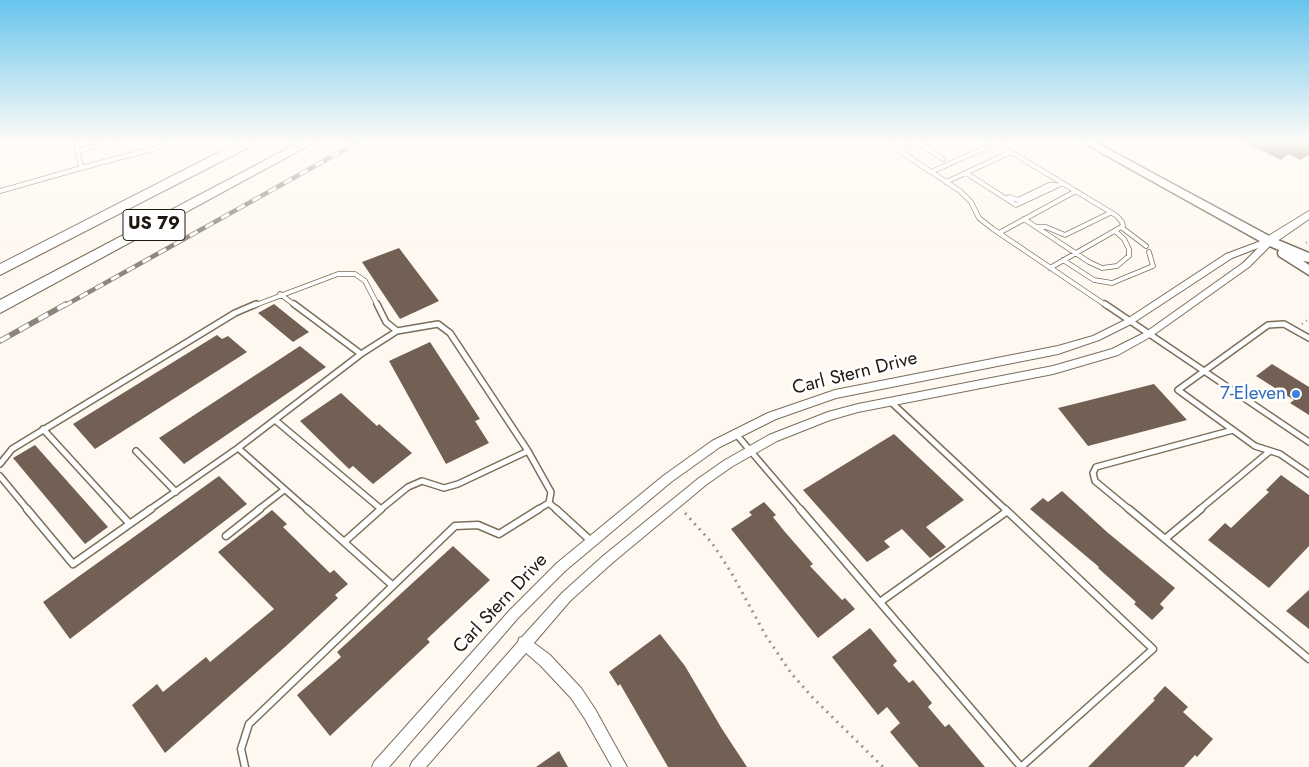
<!DOCTYPE html>
<html>
<head>
<meta charset="utf-8">
<style>
	body { margin:0 }
	canvas { display:block; background:#fef8f0 }
</style>
</head>
<body>
<canvas width="1309" height="767"></canvas>
<script>
const g = document.querySelector('canvas').getContext('2d');
g.lineJoin = 'round';
function paint(path, color) { g.fillStyle = color; g.fill(path, 'evenodd'); }
const poly = rows => new Path2D(rows.map(r => 'M' + r).join(''));
function stroke(path, color, width, dash) { g.strokeStyle = color; g.lineWidth = width; g.lineCap = dash ? 'butt' : 'round'; g.setLineDash(dash || []); g.stroke(path); }
function write(font, color, halo, rows, align = 'center') {
  g.font = font + ' Jost,sans-serif'; g.lineWidth = 5; g.setLineDash([]); g.textBaseline = 'middle'; g.strokeStyle = halo; g.fillStyle = color; for (const [text, x, y, turn = 0] of rows) {
    g.save(); g.translate(x, y); g.rotate((+turn || 0) * Math.PI / 180); g.textAlign = isNaN(turn) ? turn : align; if (halo) g.strokeText(text, 0, 0); g.fillText(text, 0, 0); g.restore();
  }
}
paint(poly([
	[1244,142,1309,142,1309,155,1300,160,1289,154,1281,160],
	[399,248,439,301,400,319,362,262],
	[274,304,309,332,293,342,258,313],
	[217,335,222,339,228,336,247,352,95,449,73,424],
	[430,342,480,419,475,421,489,443,446,464,389,361],
	[300,346,326,367,184,464,159,438],
	[1272,364,1309,387,1309,415,1290,403,1294,400,1256,376],
	[1154,384,1187,420,1088,446,1058,408],
	[341,393,377,426,379,424,412,453,373,484,353,466,349,469,300,421],
	[894,434,964,500,926,527,946,547,930,558,902,529,884,541,890,547,867,562,803,490],
	[35,445,108,527,85,544,13,458],
	[1281,475,1309,495,1309,546,1269,588,1208,540,1225,523,1231,528,1269,492,1266,490],
	[219,476,247,504,70,639,43,602],
	[1062,491,1107,532,1175,588,1160,604,1164,608,1152,620,1134,604,1136,602,1098,568,1099,567,1030,509,1043,498,1048,502],
	[764,502,776,515,773,517,785,532,813,564,810,566,842,600,845,598,855,609,818,638,731,529,752,515,749,512],
	[272,510,287,524,283,527,330,573,334,570,348,584,335,595,338,598,285,647,165,753,132,705,157,684,163,692,206,657,210,662,274,609,218,552],
	[453,546,490,580,427,639,430,642,330,736,297,695,341,657,337,652],
	[1309,590,1309,629,1286,611],
	[870,628,897,661,893,665,909,683,913,680,932,703,928,707,945,727,949,724,985,767,919,767,890,732,900,723,887,707,878,715,832,657],
	[660,634,685,666,722,729,747,767,668,767,620,684,618,686,609,672],
	[1165,686,1188,707,1183,712,1213,739,1197,757,1195,755,1184,767,1088,767,1155,700,1153,699],
	[559,751,568,767,536,767]
]), '#736054');
const serviceFar2 = poly([
	[76,142,81,168,153,149,172,142],
	[886,142,960,191,971,202,979,218,993,229,1107,306],
	[917,142,943,159],
	[994,142,1011,152],
	[898,150,918,142],
	[78,151,112,142],
	[931,172,996,143],
	[966,173,1016,205,1063,183],
	[946,182,1011,152,1117,216,1122,222,1123,226,1050,268],
	[0,191,81,168],
	[1009,197,1018,200,1049,185,1056,185],
	[1024,219,1089,262,1102,268,1117,266,1129,256,1129,249,1124,239,1115,231],
	[1036,227,1046,227,1065,235,1110,213],
	[1121,227,1146,246],
	[999,233,1076,191],
	[1063,260,1094,280,1112,283,1153,266,1149,252],
	[280,294,296,306],
	[253,306,338,274,355,274,365,281,378,306]
]);
const serviceFar1 = poly([
	[294,304,361,354,397,331],
	[377,304,386,322,397,331,438,324,450,333,528,451,551,492,549,503],
	[1105,304,1309,442],
	[1309,338,1284,324,1268,325,1178,390,1255,446,1280,454,1309,474],
	[891,402,1006,510],
	[275,420,381,509,380,510],
	[43,429,117,510],
	[736,434,801,510],
	[136,451,176,492],
	[0,464,12,449,235,313,256,304],
	[0,476,28,510],
	[381,509,408,487,422,481,444,488,458,484,528,451],
	[149,510,238,448],
	[258,510,284,490],
	[308,510,238,448,361,354],
	[537,510,549,503,557,510],
	[1130,510,1095,481,1093,473,1096,467,1233,430],
	[1199,510,1270,451]
]);
const service = poly([
	[27,509,73,564,151,509],
	[116,509,130,524],
	[307,509,392,585],
	[556,509,591,541],
	[800,509,1021,767,1153,649,1005,509],
	[1129,509,1309,659],
	[226,536,260,509],
	[1165,539,1201,509],
	[344,542,381,509],
	[880,602,1006,512],
	[245,767,241,749,249,724,455,526,478,525,499,534,539,509]
]);
const minor = poly([
	[1269,238,1273,241,1270,246,1249,267,1152,336,1118,355,1053,374,858,412,830,420,777,441,733,466,707,484,611,564,570,601,534,643,550,655,581,688,595,709,627,767,612,767,585,719,571,698,540,665,526,653,426,767,410,767,412,762,518,642,519,638,522,637,562,593,603,556,699,478,725,460,769,435,828,412,858,404,1053,366,1112,349,1146,332,1243,263,1258,248,1232,258,1133,323,1099,340,1058,354,836,398,776,419,720,447,671,482,565,571,518,618,389,767,372,767,374,762,510,610,557,563,663,476,712,441,768,413,835,390,1058,346,1093,336,1127,319,1226,254,1269,238]
]);
const tertiary = poly([
	[1309,211,1309,219,1273,244,1265,244,1263,241,1265,238,1309,211]
]);
const secondary = poly([
	[1082,142,1095,142,1273,238,1309,253,1309,262,1303,261,1309,265,1309,275,1279,256,1278,253,1279,250,1265,244,1082,142]
]);
const trunk = poly([
	[239,142,255,142,253,145,0,275,0,264,239,142],
	[300,142,315,142,0,313,0,300,300,142]
]);
stroke(serviceFar2, '#7b6e5c', 5.5);
stroke(serviceFar1, '#7b6e5c', 8);
stroke(service, '#7b6e5c', 9);
stroke(minor, '#7b6e5c', 2);
stroke(tertiary, '#7b6e5c', 2);
stroke(secondary, '#7b6e5c', 3);
stroke(trunk, '#7b6e5c', 2);
stroke(poly([
	[1306,243,1309,241]
]), '#9b958d', 2, [1, 3]);
stroke(poly([
	[1302,324,1309,319]
]), '#9b958d', 2.5, [1, 4]);
stroke(poly([
	[685,513,712,543,731,572,766,636,791,673,813,698,883,767]
]), '#9b958d', 3, [2, 5]);
stroke(serviceFar2, '#fff', 4);
stroke(serviceFar1, '#fff', 5);
stroke(service, '#fff', 6);
paint(minor, '#fff');
paint(tertiary, '#fff');
paint(secondary, '#fff');
paint(trunk, '#fff');
const railFar1 = poly([
	[64,306,358,142]
]);
const rail = poly([
	[0,341,66,304]
]);
stroke(railFar1, '#8b857e', 4.5);
stroke(rail, '#8b857e', 5.5);
stroke(railFar1, '#fff', 3, [9]);
stroke(rail, '#fff', 4, [11]);
const sky = g.createLinearGradient(0, 0, 0, 249);
sky.addColorStop(0, '#67c4ed');
sky.addColorStop(0.57, '#fffcf8');
sky.addColorStop(1, '#fffcf800');
g.fillStyle = sky;
g.fillRect(0, 0, 1309, 249);
for (const [x, y, r, color] of [
	[1296,394,5,"#3f7fe0"]
]) { const dot = new Path2D(); dot.arc(x, y, r, 0, 2 * Math.PI); g.fillStyle = color; g.fill(dot); stroke(dot, '#fff', 2); }
for (const [x, y, w] of [
	[154,225,62]
]) { const box = new Path2D(); box.roundRect(x - w / 2, y - 15.5, w, 31, 4); g.fillStyle = '#fff'; g.fill(box); stroke(box, '#1f1912', 1); }
write('bold 18px', '#1f1912', null, [
	["US 79",154,225]
]);
write('19px', '#1f1912', '#fff', [
	["Carl Stern Drive",855,374,-14],
	["Carl Stern Drive",501,604,-47]
]);
write('19px', '#366cbe', '#fff', [
	["7-Eleven",1286,394]
], 'right');
</script>
</body>
</html>
